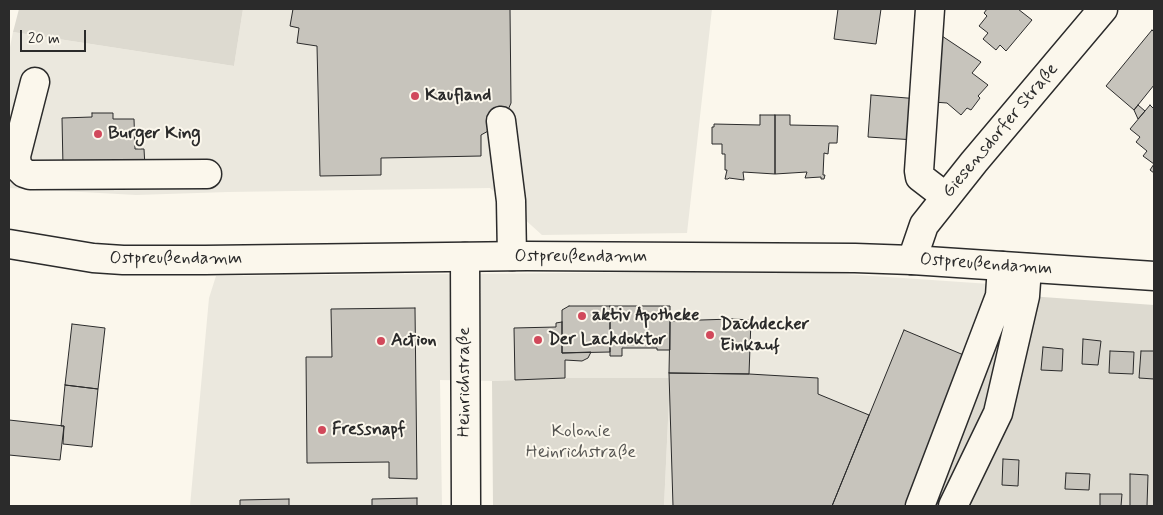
<!DOCTYPE html>
<html>
<head>
<meta charset="utf-8">
<style>
	body { margin:0 }
	#map { position:relative; width:1163px; height:515px; overflow:hidden; background:#fbf7ec; font-family:Mynerve,sans-serif }
	canvas { display:block }
	.frame { position:absolute; inset:0; border:10px solid #2b2b2b; pointer-events:none }
	.scale { position:absolute; left:20px; top:30px; width:66px; height:22px; box-sizing:border-box; border:2px solid #2b2b2b; border-top:0; padding-left:6px; font-size:15px; line-height:18px; white-space:nowrap; color:#2b2b2b; -webkit-text-stroke:4px #fbf7ec; paint-order:stroke }
</style>
</head>
<body>
<div id="map">
<canvas width="1163" height="515"></canvas>
<div class="frame"></div>
<div class="scale">20 m</div>
</div>
<script>
const g = document.querySelector('canvas').getContext('2d');
g.lineJoin = 'round';
function paint(path, color) { g.fillStyle = color; g.fill(path, 'evenodd'); }
const poly = rows => new Path2D(rows.map(r => 'M' + r).join(''));
function stroke(path, color, width, dash) { g.strokeStyle = color; g.lineWidth = width; g.lineCap = dash ? 'butt' : 'round'; g.setLineDash(dash || []); g.stroke(path); }
function write(font, color, halo, rows, align = 'center') {
  g.font = font + ' Mynerve,sans-serif'; g.lineWidth = 4; g.setLineDash([]); g.textBaseline = 'middle'; g.strokeStyle = halo; g.fillStyle = color; for (const [text, x, y, turn = 0] of rows) {
    g.save(); g.translate(x, y); g.rotate((+turn || 0) * Math.PI / 180); g.textAlign = isNaN(turn) ? turn : align; if (halo) g.strokeText(text, 0, 0); g.fillText(text, 0, 0); g.restore();
  }
}
paint(poly([
	[243,9,712,9,687,233,542,235,490,188,228,192,136,195,9,188,9,52,13,32,234,66],
	[684,272,830,273,1019,286,932,506,664,506,670,378,565,378,492,381,440,380,442,506,190,506,209,298,216,276]
]), '#ebe8de');
paint(poly([
	[19,9,243,9,234,66,13,32],
	[1015,295,1154,305,1154,506,932,506],
	[565,378,670,378,664,506,493,506,492,381]
]), '#dddad0');
const building = poly([
	[293,9,510,9,511,103,505,117,497,126,481,135,481,156,381,158,381,175,320,176,317,46,297,43,299,28,290,26,293,9],
	[838,9,881,9,876,44,834,39,838,9],
	[987,9,1018,9,1032,20,1006,51,1000,45,996,50,983,39,988,33,979,26,987,16,984,13,987,9],
	[1152,30,1154,32,1154,85,1134,110,1106,86,1152,30],
	[939,34,981,62,972,73,988,85,978,96,980,98,971,110,967,108,961,115,947,103,933,102,939,34],
	[871,95,919,99,915,140,868,137,871,95],
	[1138,105,1145,111,1138,119,1134,110,1138,105],
	[1150,105,1154,109,1154,173,1150,170,1154,164,1143,156,1147,151,1136,142,1140,137,1130,129,1150,105],
	[92,113,113,113,113,119,134,119,135,149,144,149,145,167,63,167,62,118,92,117,92,113],
	[760,115,775,115,775,174,743,172,744,180,729,178,728,179,725,179,727,170,725,170,725,154,722,154,722,144,712,144,712,127,714,127,714,124,760,125,760,115],
	[775,115,790,115,790,125,838,126,837,143,829,143,828,154,824,153,823,175,825,175,824,179,821,179,821,177,805,178,807,172,775,174,775,115],
	[569,306,610,306,610,352,562,353,562,310,569,306],
	[610,306,670,306,670,350,657,350,657,348,622,348,622,356,610,356,610,306],
	[415,308,417,479,389,478,389,462,307,463,306,357,332,357,331,309,415,308],
	[732,319,751,320,749,374,669,373,670,321,732,319],
	[562,322,562,353,591,352,588,358,582,361,565,360,565,378,515,380,514,328,556,327,556,323,562,322],
	[72,324,105,328,98,389,65,385,72,324],
	[904,330,966,356,905,506,832,506,904,330],
	[1083,339,1101,341,1098,365,1082,364,1083,339],
	[1043,347,1063,349,1062,371,1041,370,1043,347],
	[1110,351,1134,352,1133,374,1109,373,1110,351],
	[1141,351,1154,351,1154,379,1139,378,1141,351],
	[669,373,749,374,818,378,818,394,869,415,832,506,673,506,669,373],
	[65,385,98,389,92,447,63,444,64,426,61,426,65,385],
	[9,420,64,426,60,460,9,455,9,420],
	[1003,459,1019,460,1018,486,1002,485,1003,459],
	[1066,473,1090,474,1089,490,1065,489,1066,473],
	[1130,474,1148,475,1147,506,1130,506,1130,474],
	[1100,494,1122,494,1121,506,1100,506,1100,494],
	[417,498,417,506,372,506,372,499,417,498],
	[289,499,289,506,240,506,240,500,289,499]
]);
paint(building, '#c7c4bc');
stroke(building, '#2b2b2b', 1);
const minor = poly([
	[930,9,919,171,920,177,946,197],
	[35,82,16,156,17,166,24,173,30,175,207,174],
	[501,121,511,201,512,256],
	[465,257,466,506],
	[912,260,924,225,974,162,1103,9],
	[920,506,1000,296,1002,266],
	[953,506,998,413,1025,296,1027,268]
]);
const major = poly([
	[9,244,93,258,123,260,205,260,527,256,855,258,912,260,1154,276]
]);
stroke(minor, '#2b2b2b', 31);
stroke(major, '#2b2b2b', 31);
stroke(minor, '#fbf7ec', 28);
stroke(major, '#fbf7ec', 28);
for (const [x, y, r, color] of [
	[415,96,5,"#d1495b"],
	[98,134,5,"#d1495b"],
	[582,316,5,"#d1495b"],
	[710,335,5,"#d1495b"],
	[538,340,5,"#d1495b"],
	[381,341,5,"#d1495b"],
	[322,430,5,"#d1495b"]
]) { const dot = new Path2D(); dot.arc(x, y, r, 0, 2 * Math.PI); g.fillStyle = color; g.fill(dot); stroke(dot, '#fbf7ec', 2); }
write('bold 18px', '#2b2b2b', '#fbf7ec', [
	["Kaufland",425,96],
	["Burger King",108,134],
	["aktiv Apotheke",592,316],
	["Dachdecker",720,325],
	["Einkauf",720,346],
	["Der Lackdoktor",548,340],
	["Action",391,341],
	["Fressnapf",332,430]
], 'left');
write('18px', '#2b2b2b', '#fbf7ec', [
	["Giesensdorfer Straße",1001,131,-50],
	["Ostpreußendamm",581,257],
	["Ostpreußendamm",176,259],
	["Ostpreußendamm",986,265,4],
	["Heinrichstraße",465,382,-90]
]);
write('18px', '#585754', '#fbf7ec', [
	["Kolonie",581,432],
	["Heinrichstraße",581,453]
]);
</script>
</body>
</html>
